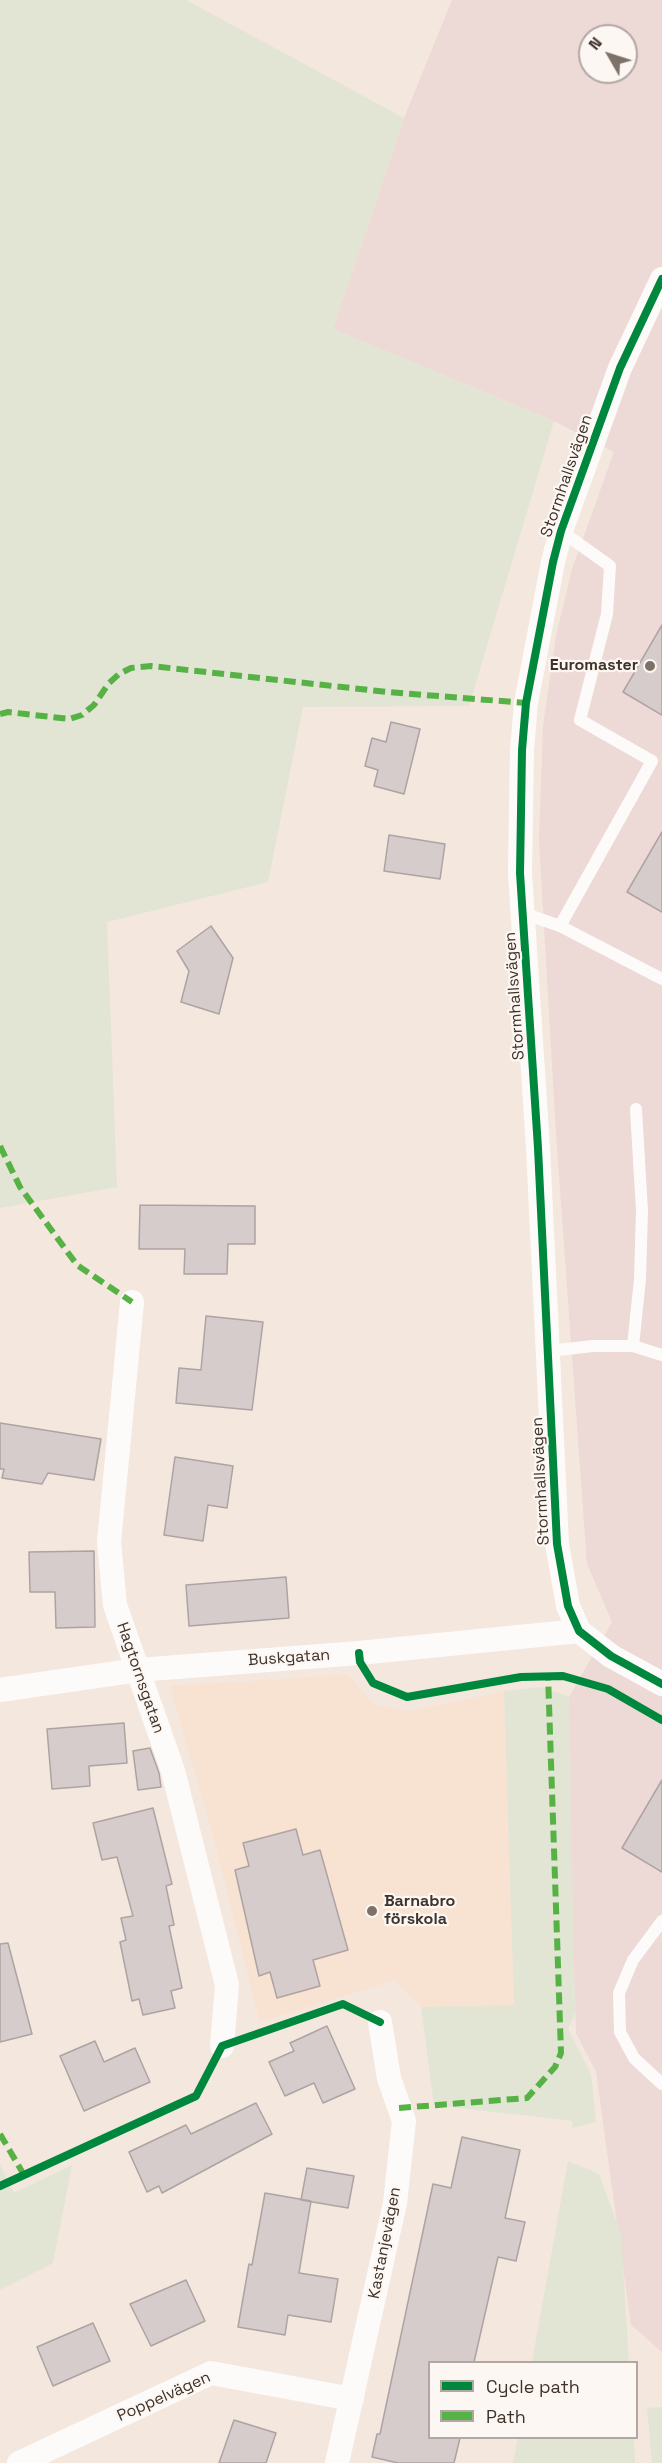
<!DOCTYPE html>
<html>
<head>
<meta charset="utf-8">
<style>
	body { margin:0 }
	#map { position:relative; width:662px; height:2463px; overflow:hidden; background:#f4e7de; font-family:"Space Grotesk",sans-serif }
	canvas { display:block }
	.legend { position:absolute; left:428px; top:2361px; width:210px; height:78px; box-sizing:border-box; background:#fdf7f3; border:2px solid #b1a8a3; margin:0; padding:8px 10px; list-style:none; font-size:18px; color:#3e322a }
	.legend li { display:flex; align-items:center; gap:12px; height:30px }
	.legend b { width:30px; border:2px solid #b1a8a3 }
	.north { position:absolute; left:578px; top:24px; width:60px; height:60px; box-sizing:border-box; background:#fdf7f3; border:2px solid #b1a8a3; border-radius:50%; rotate:309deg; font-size:16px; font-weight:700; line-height:24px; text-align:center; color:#3e322a }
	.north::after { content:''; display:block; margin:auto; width:21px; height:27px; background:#7e7169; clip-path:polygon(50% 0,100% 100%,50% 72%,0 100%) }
</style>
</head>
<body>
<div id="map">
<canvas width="662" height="2463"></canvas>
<ul class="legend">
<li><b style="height:8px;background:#00873e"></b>Cycle path</li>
<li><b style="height:8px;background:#57b246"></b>Path</li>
</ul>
<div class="north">N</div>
</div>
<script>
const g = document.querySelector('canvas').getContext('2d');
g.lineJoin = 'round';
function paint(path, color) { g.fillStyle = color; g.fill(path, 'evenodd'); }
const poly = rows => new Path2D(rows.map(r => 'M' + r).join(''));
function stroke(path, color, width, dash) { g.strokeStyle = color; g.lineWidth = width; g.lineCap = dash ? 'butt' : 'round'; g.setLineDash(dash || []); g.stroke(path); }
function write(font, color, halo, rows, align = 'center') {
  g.font = font + ' "Space Grotesk",sans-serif'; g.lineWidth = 4.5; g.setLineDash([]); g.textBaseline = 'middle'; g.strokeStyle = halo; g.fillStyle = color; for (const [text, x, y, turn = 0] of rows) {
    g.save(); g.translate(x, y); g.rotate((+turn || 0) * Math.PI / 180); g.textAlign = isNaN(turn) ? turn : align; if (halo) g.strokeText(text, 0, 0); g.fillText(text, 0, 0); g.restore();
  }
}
paint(poly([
	[452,0,662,0,662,2352,631,2325,596,2072,576,2033,569,1788,569,1697,612,1622,587,1564,556,1134,539,840,543,726,556,636,572,569,614,452,554,421,333,329,404,118],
	[590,36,626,36,626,72,590,72]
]), '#edd9d6');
paint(poly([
	[348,1675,376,1706,411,1711,504,1691,514,2005,421,2007,395,1980,260,2022,215,1843,170,1686]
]), '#f8e2d2');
paint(poly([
	[0,0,186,0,404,118,333,329,554,421,469,706,303,707,268,882,107,922,117,1187,0,1208],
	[542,1687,569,1697,575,2013,568,2029,591,2074,596,2122,572,2128,573,2121,434,2105,421,2007,514,2005,504,1691],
	[568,2161,599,2174,621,2234,629,2362,532,2362],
	[0,2165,14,2193,72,2165,53,2263,0,2290],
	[662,2407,662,2463,652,2463,647,2408],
	[518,2438,634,2438,635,2463,513,2463]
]), '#e2e4d4');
const building = poly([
	[662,625,662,715,623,692,662,625],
	[391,722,420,729,404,794,374,786,378,770,365,766,372,738,386,742,391,722],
	[662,832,662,912,627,892,662,832],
	[389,835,445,844,440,879,384,871,389,835],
	[211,926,233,958,219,1014,181,1002,189,971,177,951,211,926],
	[140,1205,255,1206,255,1244,228,1244,227,1274,184,1274,185,1249,139,1249,140,1205],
	[206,1316,263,1322,252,1410,176,1403,179,1368,201,1370,206,1316],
	[0,1423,101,1439,94,1480,48,1473,42,1484,2,1478,4,1469,0,1469,0,1423],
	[175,1457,233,1466,227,1508,208,1505,203,1541,164,1535,175,1457],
	[94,1551,95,1627,56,1628,55,1592,30,1592,29,1552,94,1551],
	[286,1577,289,1618,189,1626,186,1585,286,1577],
	[124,1723,127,1763,89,1766,90,1786,52,1789,47,1729,124,1723],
	[150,1748,159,1773,161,1787,138,1790,133,1751,150,1748],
	[662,1780,662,1872,622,1848,662,1780],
	[153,1808,172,1884,166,1886,174,1925,169,1926,182,1988,171,1991,175,2008,143,2015,139,1999,132,2001,120,1942,126,1940,121,1918,133,1916,117,1857,102,1860,93,1823,153,1808],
	[296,1829,303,1855,320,1850,348,1950,313,1960,320,1986,277,1998,270,1972,259,1976,235,1870,249,1866,243,1843,296,1829],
	[8,1943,32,2034,0,2042,0,1944,8,1943],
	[327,2026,355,2089,323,2103,314,2083,285,2096,269,2062,294,2051,290,2043,327,2026],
	[95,2041,104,2062,135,2048,150,2082,84,2111,60,2056,95,2041],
	[256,2103,272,2134,162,2193,159,2186,147,2192,129,2152,186,2125,191,2134,256,2103],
	[462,2137,520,2150,505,2218,525,2222,516,2261,498,2257,474,2362,429,2362,429,2438,460,2438,454,2463,398,2463,372,2457,377,2434,380,2434,433,2184,451,2188,462,2137],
	[307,2168,354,2176,348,2208,301,2200,307,2168],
	[265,2193,311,2201,299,2273,338,2279,331,2322,288,2315,285,2335,238,2327,249,2264,252,2265,265,2193],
	[186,2280,205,2321,151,2346,130,2304,186,2280],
	[93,2323,110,2361,53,2386,37,2347,93,2323],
	[234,2420,276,2433,266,2463,219,2463,234,2420]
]);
paint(building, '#d7cccc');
stroke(building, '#aea3a3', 1.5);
stroke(poly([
	[523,913,560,926,662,979],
	[560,926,652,761,580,720,607,614,610,566,561,531],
	[633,1346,640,1279,642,1211,636,1109],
	[548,1351,593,1346,633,1346,662,1355],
	[662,1921,633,1960,619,1993,620,2032,634,2058,662,2084]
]), '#fdfbfa', 12);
stroke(poly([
	[662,279,620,368,561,531,553,562,526,703,522,750,520,873,538,1148,557,1544,568,1606,579,1631,611,1656,662,1684],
	[132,1302,109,1542,115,1605,173,1771,227,1985,222,2046],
	[0,1690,138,1670,359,1653,579,1631],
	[19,2463,211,2373,352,2399],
	[337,2463,395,2203,404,2121,389,2078,380,2022]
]), '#fdfbfa', 24);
stroke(poly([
	[0,714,8,712,69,719,82,715,94,705,109,683,119,674,131,668,151,666,387,692,526,703],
	[0,1146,20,1187,77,1265,132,1302],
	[399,2108,527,2098,555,2067,561,2053,548,1675],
	[0,2134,24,2175]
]), '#57b246', 6, [12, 6]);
stroke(poly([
	[662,279,620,368,561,531,553,562,526,703,522,750,520,873,538,1148,557,1544,568,1606,579,1631,611,1656,662,1684],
	[359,1653,360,1662,373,1683,407,1697,521,1677,563,1676,608,1689,662,1720],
	[0,2186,196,2096,222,2046,343,2004,380,2022]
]), '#00873e', 8);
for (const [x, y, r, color] of [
	[650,666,6,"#7e7169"],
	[372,1911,6,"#7e7169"]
]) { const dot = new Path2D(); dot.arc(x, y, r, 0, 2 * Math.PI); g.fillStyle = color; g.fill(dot); stroke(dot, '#fdf7f3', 2); }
write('16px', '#3e322a', '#fdf7f3', [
	["Stormhallsvägen",567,476,-71],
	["Stormhallsvägen",515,996,-94],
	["Stormhallsvägen",541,1481,-93],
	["Buskgatan",289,1658,-4],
	["Hagtornsgatan",140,1678,71],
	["Kastanjevägen",385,2243,-79],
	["Poppelvägen",164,2397,-24]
]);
write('bold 16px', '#3e322a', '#fdf7f3', [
	["Euromaster",638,666],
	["Barnabro",384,1902,"left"],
	["förskola",384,1920,"left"]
], 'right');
</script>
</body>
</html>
